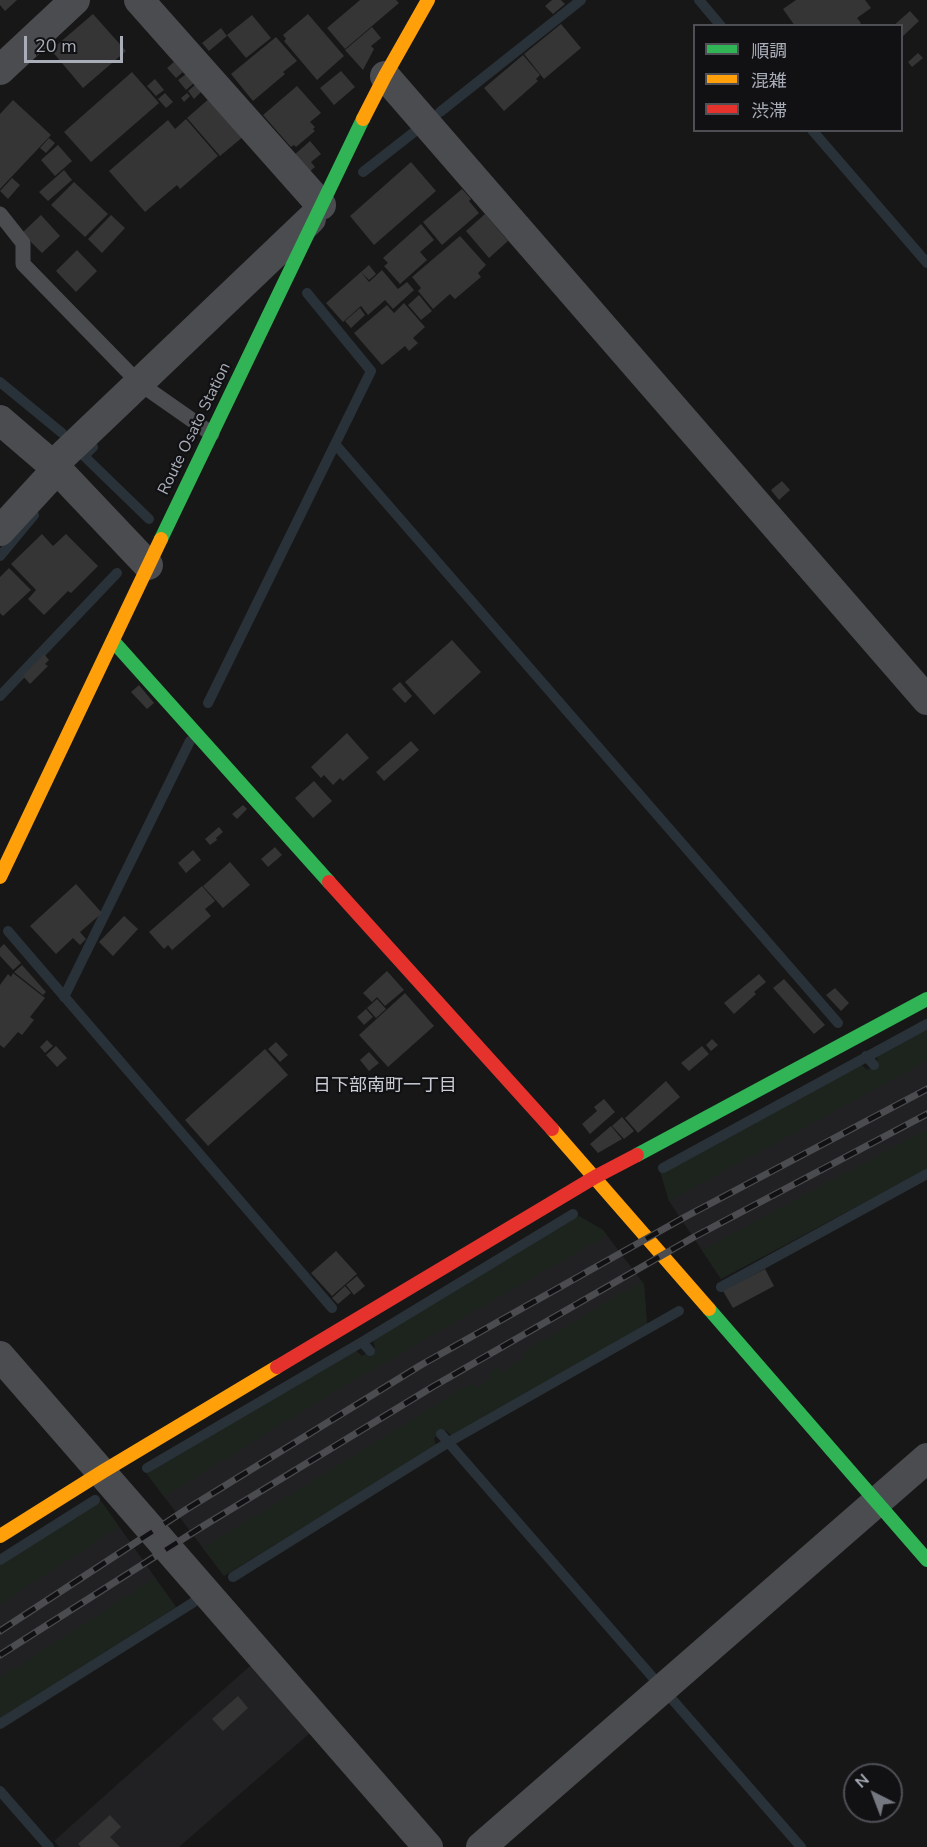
<!DOCTYPE html>
<html>
<head>
<meta charset="utf-8">
<style>
	body { margin:0 }
	#map { position:relative; width:927px; height:1847px; overflow:hidden; background:#171717; font-family:"Nunito Sans","Noto Sans JP",sans-serif }
	canvas { display:block }
	.legend { position:absolute; left:693px; top:24px; width:210px; height:108px; box-sizing:border-box; background:#111113; border:2px solid #4d4f55; margin:0; padding:8px 10px; list-style:none; font-size:18px; color:#a8adb8 }
	.legend li { display:flex; align-items:center; gap:12px; height:30px }
	.legend b { width:30px; border:2px solid #4d4f55 }
	.north { position:absolute; left:843px; top:1763px; width:60px; height:60px; box-sizing:border-box; background:#111113; border:2px solid #4d4f55; border-radius:50%; rotate:318deg; font-size:16px; font-weight:700; line-height:24px; text-align:center; color:#a8adb8 }
	.north::after { content:''; display:block; margin:auto; width:21px; height:27px; background:#757880; clip-path:polygon(50% 0,100% 100%,50% 72%,0 100%) }
	.scale { position:absolute; left:24px; top:36px; width:99px; height:27px; box-sizing:border-box; border:3px solid #a8adb8; border-top:0; padding-left:8px; font-size:18px; line-height:21px; white-space:nowrap; color:#a8adb8; -webkit-text-stroke:4px #111113; paint-order:stroke }
</style>
</head>
<body>
<div id="map">
<canvas width="927" height="1847"></canvas>
<ul class="legend">
<li><b style="height:8px;background:#30b455"></b>順調</li>
<li><b style="height:8px;background:#ff9f0a"></b>混雑</li>
<li><b style="height:8px;background:#e5322d"></b>渋滞</li>
</ul>
<div class="north">N</div>
<div class="scale">20 m</div>
</div>
<script>
const g = document.querySelector('canvas').getContext('2d');
g.lineJoin = 'round';
function paint(path, color) { g.fillStyle = color; g.fill(path, 'evenodd'); }
const poly = rows => new Path2D(rows.map(r => 'M' + r).join(''));
function stroke(path, color, width, dash) { g.strokeStyle = color; g.lineWidth = width; g.lineCap = dash ? 'butt' : 'round'; g.setLineDash(dash || []); g.stroke(path); }
function write(font, color, halo, rows, align = 'center') {
  g.font = font + ' "Nunito Sans","Noto Sans JP",sans-serif'; g.lineWidth = 4.5; g.setLineDash([]); g.textBaseline = 'middle'; g.strokeStyle = halo; g.fillStyle = color; for (const [text, x, y, turn = 0] of rows) {
    g.save(); g.translate(x, y); g.rotate((+turn || 0) * Math.PI / 180); g.textAlign = isNaN(turn) ? turn : align; if (halo) g.strokeText(text, 0, 0); g.fillText(text, 0, 0); g.restore();
  }
}
paint(poly([
	[927,1028,927,1169,721,1279,669,1201,660,1171,859,1063,867,1070,878,1063,877,1054],
	[579,1216,603,1230,644,1284,647,1324,453,1437,446,1430,434,1438,436,1446,224,1576,147,1474,355,1350,362,1356,375,1348,373,1340],
	[101,1501,176,1607,0,1719,0,1565],
	[251,1665,310,1733,179,1847,59,1847,54,1841]
]), '#212123');
paint(poly([
	[927,1028,927,1061,669,1201,660,1171,859,1063,867,1070,878,1063,877,1054],
	[927,1129,927,1169,721,1279,702,1250],
	[579,1216,603,1230,607,1235,330,1394,164,1497,147,1474,355,1350,362,1356,375,1348,373,1340],
	[642,1281,644,1284,647,1324,453,1437,446,1430,434,1438,436,1446,224,1576,203,1548,472,1383,475,1388,490,1379,488,1374,498,1367,502,1372,526,1357,523,1352],
	[101,1501,119,1527,0,1604,0,1565],
	[155,1578,176,1607,0,1719,0,1678]
]), '#1d241e');
stroke(poly([
	[699,0,721,26],
	[440,112,581,0],
	[812,130,927,263],
	[363,172,418,129],
	[0,382,62,433],
	[335,444,838,1023],
	[93,447,84,456,149,519],
	[0,556,34,515],
	[0,696,117,573],
	[208,703,371,371,307,293],
	[8,931,332,1308],
	[64,997,190,741],
	[866,1056,874,1065],
	[663,1168,927,1024],
	[721,1287,927,1174],
	[362,1342,370,1351],
	[441,1434,655,1680],
	[147,1468,362,1342,573,1214],
	[0,1560,95,1500],
	[233,1577,449,1442,679,1311],
	[671,1698,801,1847],
	[0,1724,194,1602],
	[0,1791,49,1847]
]), '#2a3239', 10);
paint(poly([
	[0,0,17,0,5,11,0,5],
	[360,0,396,0,399,3,345,49,327,28],
	[552,0,561,0,565,4,553,14,545,6],
	[796,0,865,0,871,8,857,18,861,23,858,26,795,26,783,9],
	[910,11,919,21,902,37,902,26,893,26],
	[93,14,126,51,83,88,51,50],
	[308,14,344,56,317,80,284,41,286,39,283,35],
	[252,15,271,38,246,58,227,35],
	[561,24,581,48,544,79,524,54],
	[372,27,381,38,371,46,374,49,363,70,345,50],
	[221,28,227,36,209,51,202,43],
	[276,37,297,61,283,72,285,74,253,101,231,74],
	[918,53,923,58,912,67,908,62],
	[523,55,540,75,536,79,538,81,504,111,484,88],
	[174,62,183,72,176,78,167,68],
	[341,71,355,87,334,105,320,88],
	[132,72,159,103,91,162,64,132],
	[186,74,194,83,186,90,178,80],
	[155,79,164,90,156,96,147,86],
	[196,84,202,91,194,99,188,91],
	[297,86,321,113,310,122,315,127,313,129,315,131,296,147,294,145,291,147,263,115],
	[165,93,173,102,166,108,158,99],
	[187,93,190,96,184,102,181,98],
	[211,97,244,136,220,156,187,118],
	[13,100,51,135,0,189,0,114],
	[186,119,218,156,180,189,177,185,145,212,109,171,168,120,175,129],
	[49,138,55,143,46,153,40,148],
	[310,141,321,154,311,162,315,167,308,173,293,156],
	[58,145,72,161,55,176,41,160],
	[411,162,436,191,374,245,350,216],
	[64,170,72,180,48,201,39,192],
	[12,178,20,185,8,199,0,191],
	[74,182,108,214,85,237,51,205],
	[462,189,471,199,469,201,479,213,442,245,423,222],
	[485,214,508,241,489,258,466,231],
	[41,215,60,236,42,253,22,233],
	[111,215,125,228,102,253,88,239],
	[421,224,434,240,420,252,427,260,400,284,384,266,388,263,383,258],
	[460,236,486,265,478,273,481,277,455,299,450,294,433,309,418,291,421,288,412,277],
	[77,250,97,271,76,292,56,271],
	[369,265,376,274,369,280,361,272],
	[382,270,398,289,407,282,414,290,393,309,385,300,368,315,361,306,343,322,326,303,361,272,369,282],
	[419,295,432,311,421,320,408,305],
	[404,303,425,327,413,338,418,343,409,351,405,346,382,365,354,333,387,305,394,313],
	[360,308,365,315,351,328,345,321],
	[782,481,790,490,779,500,771,490],
	[42,534,53,546,66,534,98,566,71,593,68,591,44,615,28,599,36,590,11,564],
	[9,568,31,590,3,616,0,613,0,577],
	[452,640,481,672,434,715,405,682],
	[44,654,49,660,45,664,48,666,30,684,23,676],
	[400,682,412,696,405,703,392,689],
	[139,685,154,703,147,709,131,692],
	[347,733,369,758,343,781,340,778,333,785,324,775,321,778,311,767],
	[411,741,419,750,384,781,376,772],
	[314,781,332,801,313,818,295,798],
	[243,805,247,809,237,819,232,814],
	[219,827,223,832,216,838,217,840,210,845,205,839],
	[275,847,282,855,268,867,261,859],
	[193,850,201,860,186,873,178,863],
	[230,862,250,885,223,908,203,886],
	[76,884,102,913,80,932,86,939,80,945,73,938,56,954,30,926],
	[202,886,215,901,205,909,211,916,172,950,168,945,164,949,149,932],
	[124,916,138,929,113,956,99,942],
	[4,944,21,963,13,970,0,956,0,948],
	[22,965,46,992,43,995,14,972],
	[387,971,404,990,385,1006,377,997,372,1002,363,993],
	[13,973,45,998,30,1017,34,1020,22,1035,18,1032,4,1048,0,1045,0,985,8,974,11,977],
	[759,974,766,982,754,992,756,994,734,1014,724,1003],
	[784,979,825,1025,814,1034,773,988],
	[835,988,849,1003,841,1011,826,995],
	[405,993,434,1026,388,1067,359,1035],
	[377,999,386,1009,376,1018,367,1008],
	[366,1009,373,1017,364,1025,357,1017],
	[712,1039,718,1045,711,1051,706,1045],
	[47,1040,53,1046,45,1053,40,1047],
	[276,1042,288,1055,280,1062,268,1049],
	[56,1046,67,1058,57,1067,46,1055],
	[702,1046,709,1054,689,1071,681,1063],
	[265,1049,288,1075,208,1146,185,1120],
	[369,1052,379,1063,369,1071,360,1060],
	[666,1081,680,1097,638,1133,625,1118],
	[604,1099,615,1112,590,1134,582,1124,597,1111,594,1107],
	[622,1117,634,1131,624,1139,612,1126],
	[611,1126,622,1139,598,1153,590,1144],
	[336,1251,357,1274,332,1296,311,1273],
	[765,1269,774,1286,733,1308,723,1291],
	[357,1276,365,1286,354,1295,346,1285],
	[345,1286,351,1293,338,1304,332,1298],
	[238,1696,248,1708,223,1731,212,1719],
	[110,1815,121,1827,110,1837,120,1847,81,1847,78,1844]
]), '#353536');
stroke(poly([
	[0,214,23,243,23,264,139,383,212,434]
]), '#4b4c50', 15);
stroke(poly([
	[139,0,321,205],
	[0,70,75,0],
	[385,76,927,700],
	[0,420,57,469,148,565],
	[53,465,311,219],
	[0,531,57,469],
	[0,1356,428,1847],
	[481,1847,927,1458]
]), '#4b4c50', 30);
stroke(poly([
	[161,539,363,119],
	[113,641,329,882],
	[637,1155,927,999],
	[709,1309,927,1560]
]), '#30b455', 14);
stroke(poly([
	[363,119,385,76,428,0],
	[0,877,161,539],
	[552,1129,709,1309],
	[0,1536,102,1472,277,1367]
]), '#ff9f0a', 14);
stroke(poly([
	[329,882,552,1129],
	[277,1367,595,1177,637,1155]
]), '#e5322d', 14);
const rail = poly([
	[0,1631,187,1509,421,1365,685,1217,927,1089],
	[0,1655,200,1528,434,1386,694,1237,927,1114]
]);
stroke(rail, '#4b4c4f', 7);
stroke(rail, '#111113', 4.5, [14]);
write('16px', '#a8adb8', '#111113', [
	["Route Osato Station",195,429,-64]
]);
write('18px', '#c9ccd4', '#111113', [
	["日下部南町一丁目",385,1087]
]);
</script>
</body>
</html>
